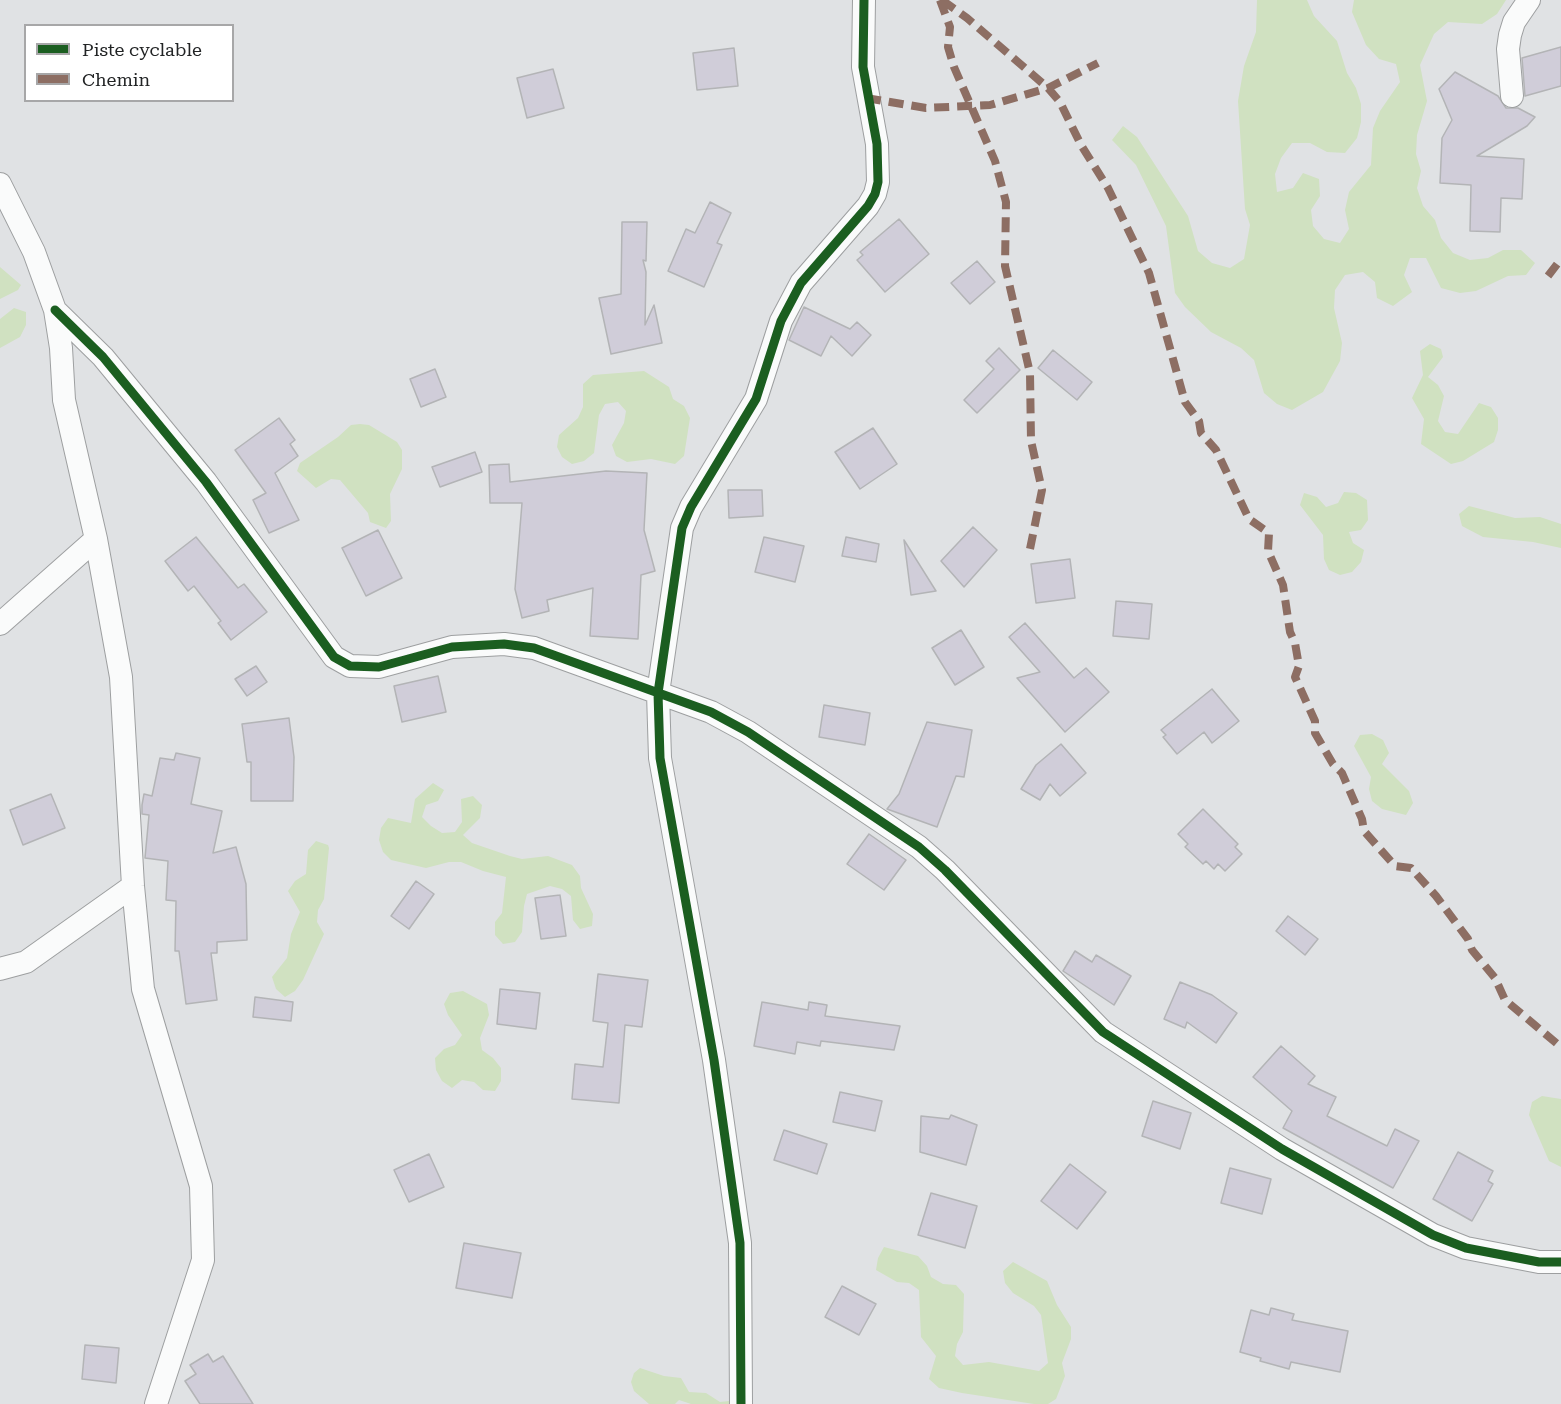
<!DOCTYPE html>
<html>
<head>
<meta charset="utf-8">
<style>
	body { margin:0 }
	#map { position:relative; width:1561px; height:1404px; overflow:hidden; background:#e0e2e4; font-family:"Roboto Serif",serif }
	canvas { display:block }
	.legend { position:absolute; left:24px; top:24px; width:210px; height:78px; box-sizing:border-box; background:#fff; border:2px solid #a7a7a8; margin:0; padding:8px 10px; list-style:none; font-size:18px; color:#222425 }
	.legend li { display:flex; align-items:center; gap:12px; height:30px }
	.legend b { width:30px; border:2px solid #a7a7a8 }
</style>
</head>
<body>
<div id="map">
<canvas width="1561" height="1404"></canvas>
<ul class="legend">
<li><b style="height:8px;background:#1b5e20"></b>Piste cyclable</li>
<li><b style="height:8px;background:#8d6e63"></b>Chemin</li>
</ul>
</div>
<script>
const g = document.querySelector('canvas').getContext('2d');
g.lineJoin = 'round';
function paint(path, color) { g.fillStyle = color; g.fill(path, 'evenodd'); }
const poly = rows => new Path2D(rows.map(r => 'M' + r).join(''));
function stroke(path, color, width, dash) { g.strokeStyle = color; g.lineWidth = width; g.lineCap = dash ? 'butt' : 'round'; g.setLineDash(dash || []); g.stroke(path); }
paint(poly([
	[1257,0,1307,0,1314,16,1337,41,1347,73,1356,88,1361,104,1361,122,1357,138,1345,153,1327,152,1310,143,1292,143,1281,158,1275,174,1277,192,1293,188,1303,173,1319,179,1320,196,1311,210,1313,226,1324,239,1340,243,1349,229,1345,210,1349,192,1371,165,1373,128,1380,111,1400,82,1396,64,1379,59,1366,45,1352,12,1354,0,1506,0,1497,14,1482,24,1448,22,1434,34,1420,65,1427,101,1417,135,1416,154,1421,171,1417,188,1423,206,1435,220,1441,238,1453,253,1470,260,1488,258,1503,250,1521,250,1535,263,1526,275,1508,276,1476,291,1460,293,1441,288,1426,258,1410,258,1404,275,1412,292,1393,306,1377,298,1375,282,1363,272,1345,275,1335,290,1334,308,1342,343,1340,361,1323,392,1292,410,1277,404,1264,393,1254,360,1241,348,1211,332,1185,307,1175,293,1166,226,1136,165,1112,140,1123,126,1137,137,1188,216,1198,251,1212,263,1230,268,1244,259,1250,225,1245,209,1238,101,1244,66,1256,32],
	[0,267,21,285,18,290,0,299],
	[14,308,26,312,26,325,20,337,0,348,0,319],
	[1430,344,1441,349,1443,357,1428,377,1438,385,1444,396,1438,421,1445,432,1458,434,1479,403,1491,407,1498,418,1498,430,1494,442,1463,461,1451,464,1421,444,1424,419,1412,398,1423,375,1420,351],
	[644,371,669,387,673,399,684,406,690,418,684,456,675,464,651,459,627,462,616,456,612,445,624,423,626,411,618,402,605,404,599,415,594,453,584,461,572,464,562,457,557,447,559,435,578,418,583,407,583,384,593,375],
	[360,424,369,425,397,442,402,450,402,469,390,494,391,521,386,528,370,522,368,513,340,480,331,479,316,488,297,471,300,463,338,437,351,425],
	[1344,492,1356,493,1367,500,1368,520,1361,530,1349,532,1353,543,1364,550,1361,562,1352,572,1340,575,1329,570,1324,559,1323,535,1300,505,1304,493,1317,497,1326,507,1338,503],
	[1469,506,1515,518,1540,517,1561,524,1561,548,1533,542,1483,537,1462,526,1459,514],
	[1372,734,1383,740,1389,753,1382,764,1409,791,1413,803,1406,815,1382,809,1372,801,1369,789,1371,777,1354,746,1360,735],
	[433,783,444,790,438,801,426,805,422,817,431,826,442,833,455,832,462,822,461,799,473,796,482,805,480,818,463,835,472,843,510,856,522,859,548,856,572,865,580,876,581,888,593,914,592,926,580,929,573,920,571,896,562,889,550,886,527,894,524,906,522,932,515,942,503,944,495,935,495,922,502,913,506,877,483,871,461,862,449,862,426,868,391,860,383,852,379,840,381,828,388,818,411,823,415,799],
	[316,841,328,845,329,848,324,899,318,910,317,922,324,934,303,980,295,991,285,997,276,989,272,977,287,958,291,934,300,912,288,891,295,881,306,874,308,850],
	[463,991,487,1004,489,1015,480,1038,482,1050,493,1058,501,1068,501,1081,495,1091,483,1090,474,1082,462,1080,452,1088,442,1081,436,1070,435,1058,444,1049,455,1045,462,1035,448,1015,444,1004,450,993],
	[1542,1096,1561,1099,1561,1167,1549,1161,1529,1115,1532,1102],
	[884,1247,918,1256,927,1266,931,1277,943,1284,956,1285,964,1294,963,1332,957,1344,955,1356,963,1365,989,1362,1039,1371,1048,1363,1041,1315,1034,1306,1013,1293,1005,1283,1003,1271,1013,1262,1047,1281,1057,1305,1071,1327,1071,1339,1062,1363,1065,1376,1056,1399,1048,1404,1034,1404,962,1393,939,1388,929,1379,936,1356,921,1337,919,1290,909,1283,897,1282,876,1270,878,1258],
	[640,1368,664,1376,681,1378,689,1392,706,1393,720,1402,729,1401,733,1404,691,1404,679,1400,675,1404,649,1404,634,1391,631,1382,634,1373]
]), '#d0e1c1');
const building = poly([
	[1561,47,1561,86,1525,96,1522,58,1561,47],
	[734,48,738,86,697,90,693,53,734,48],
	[553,69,564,108,527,118,517,78,553,69],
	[1455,72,1498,96,1506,108,1518,108,1535,117,1527,126,1477,156,1524,159,1522,199,1501,198,1500,232,1470,231,1471,185,1440,183,1442,138,1452,120,1439,89,1455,72],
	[710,202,731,213,717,243,722,245,704,287,668,271,686,229,695,233,710,202],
	[899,219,929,254,885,292,857,260,863,255,860,252,899,219],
	[622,222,647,222,646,261,643,260,646,272,645,325,654,305,662,343,611,354,599,298,621,294,622,222],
	[977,261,995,282,970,304,951,283,977,261],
	[804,307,850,329,857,322,871,335,852,356,831,336,821,356,789,340,804,307],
	[999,348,1020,370,977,413,964,400,994,369,986,361,999,348],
	[1053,350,1092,382,1077,400,1038,368,1053,350],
	[435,369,446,397,421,407,410,379,435,369],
	[279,418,295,440,290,444,298,456,275,473,299,520,269,533,253,500,266,493,235,450,279,418],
	[873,428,897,464,860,489,835,452,873,428],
	[475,452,482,472,440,487,432,467,475,452],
	[509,464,510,482,606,471,647,473,644,530,655,571,641,575,638,639,590,636,593,588,547,600,549,611,522,618,515,589,522,503,490,503,489,465,509,464],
	[728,490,762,490,763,516,729,518,728,490],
	[973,527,997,550,964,587,941,561,973,527],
	[378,530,402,578,366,596,342,548,378,530],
	[196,537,238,588,244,584,267,612,231,640,218,623,221,621,194,586,188,591,165,561,196,537],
	[764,537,804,546,795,582,755,572,764,537],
	[846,537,879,544,876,562,842,556,846,537],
	[904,540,936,591,911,595,904,540],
	[1070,559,1075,598,1036,603,1031,564,1070,559],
	[1116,601,1152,604,1149,639,1113,636,1116,601],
	[1025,623,1074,678,1086,668,1109,692,1065,732,1017,678,1040,672,1009,637,1025,623],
	[961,630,984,667,955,685,932,648,961,630],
	[256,666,267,682,247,696,235,679,256,666],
	[438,676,446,712,402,722,394,686,438,676],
	[1212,689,1239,721,1212,743,1204,732,1177,754,1163,737,1166,735,1161,730,1212,689],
	[824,705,870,713,865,745,819,737,824,705],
	[289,718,294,757,293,801,251,801,251,762,247,762,242,724,289,718],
	[927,722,972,730,964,777,956,776,937,827,887,809,899,794,927,722],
	[1061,744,1086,773,1060,796,1050,784,1040,800,1021,789,1036,765,1061,744],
	[176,753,200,758,191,804,222,811,213,853,236,847,246,884,247,940,217,942,217,953,211,953,217,1000,186,1004,179,951,175,951,176,901,166,900,168,861,145,858,149,815,142,814,142,805,144,794,152,796,160,758,174,760,176,753],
	[51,794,65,828,23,845,10,810,51,794],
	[1203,809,1238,844,1235,847,1242,854,1225,871,1218,864,1214,869,1206,861,1203,864,1185,847,1188,844,1178,834,1203,809],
	[869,834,906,860,884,890,847,864,869,834],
	[416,881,434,894,409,929,391,916,416,881],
	[560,895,566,936,541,939,535,898,560,895],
	[1288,916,1318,939,1305,955,1276,931,1288,916],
	[1075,951,1092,962,1096,955,1131,976,1114,1005,1063,971,1075,951],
	[598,974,648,980,642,1027,625,1025,619,1103,572,1099,575,1064,603,1067,608,1023,593,1021,598,974],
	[1180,982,1212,995,1237,1013,1216,1043,1187,1022,1185,1028,1164,1019,1180,982],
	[500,989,540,993,536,1029,497,1024,500,989],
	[255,997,293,1002,291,1021,253,1017,255,997],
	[762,1002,808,1010,809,1002,827,1005,825,1016,900,1026,894,1050,821,1041,820,1046,797,1042,795,1054,754,1046,762,1002],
	[1281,1046,1315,1076,1308,1084,1336,1097,1327,1116,1387,1146,1395,1129,1419,1141,1393,1188,1283,1128,1292,1111,1253,1077,1281,1046],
	[840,1092,882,1101,875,1131,833,1122,840,1092],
	[1153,1101,1191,1113,1180,1149,1142,1136,1153,1101],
	[951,1115,977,1125,966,1165,920,1152,921,1116,949,1119,951,1115],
	[784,1130,827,1144,817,1174,774,1160,784,1130],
	[1458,1152,1493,1171,1488,1181,1493,1184,1472,1221,1433,1199,1458,1152],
	[429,1154,444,1187,409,1202,394,1170,429,1154],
	[1070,1164,1106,1192,1077,1229,1041,1201,1070,1164],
	[1230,1168,1271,1179,1262,1214,1221,1203,1230,1168],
	[931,1193,977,1206,965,1248,918,1235,931,1193],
	[464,1243,521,1253,512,1298,456,1288,464,1243],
	[842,1286,876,1304,859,1335,825,1317,842,1286],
	[1271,1308,1294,1314,1292,1320,1348,1331,1340,1372,1291,1362,1289,1369,1260,1361,1261,1358,1240,1352,1251,1310,1269,1315,1271,1308],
	[85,1345,119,1348,116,1383,82,1379,85,1345],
	[208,1354,213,1362,223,1356,253,1404,200,1404,185,1381,196,1374,190,1365,208,1354]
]);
paint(building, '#d0cdd9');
stroke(building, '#b3b4b6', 1.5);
const street = poly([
	[1512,96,1508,49,1510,35,1514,22,1529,0],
	[0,184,34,252,55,310,61,348,64,400,96,539,121,677,133,886,143,989,201,1186,203,1260,156,1404],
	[55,310,103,357,206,482,334,657,350,666,379,667,452,647,504,644,534,648,711,712,748,732,919,847,945,870,1103,1032,1282,1149,1433,1235,1466,1248,1539,1262,1561,1262],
	[0,624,96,539],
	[0,969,26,962,133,886],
	[741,1404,740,1243,714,1060,660,758,658,693,682,528,691,507,756,399,781,321,801,283,868,206,875,194,878,182,877,144,863,67,864,0]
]);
stroke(street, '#9d9fa0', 24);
stroke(street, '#fafbfb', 22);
stroke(poly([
	[940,0,950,27,948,47,954,67,995,161,1006,202,1005,266,1030,373,1031,441,1042,490,1030,549],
	[942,0,967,18,1048,88,1060,102,1081,145,1108,188,1149,273,1185,402,1199,421,1201,433,1216,450,1249,519,1269,533,1268,551,1283,585,1290,632,1295,643,1299,666,1295,677,1315,721,1315,733,1333,764,1342,773,1362,819,1364,831,1395,866,1411,868,1436,896,1468,939,1472,950,1495,978,1505,1000,1561,1047],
	[866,98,926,108,990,105,1048,88,1098,63],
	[1548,276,1561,259]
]), '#8d6e63', 8, [15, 8]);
stroke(poly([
	[55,310,103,357,206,482,334,657,350,666,379,667,452,647,504,644,534,648,711,712,748,732,919,847,945,870,1103,1032,1282,1149,1433,1235,1466,1248,1539,1262,1561,1262],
	[741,1404,740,1243,714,1060,660,758,658,693,682,528,691,507,756,399,781,321,801,283,868,206,875,194,878,182,877,144,863,67,864,0]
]), '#1b5e20', 9);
</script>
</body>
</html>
